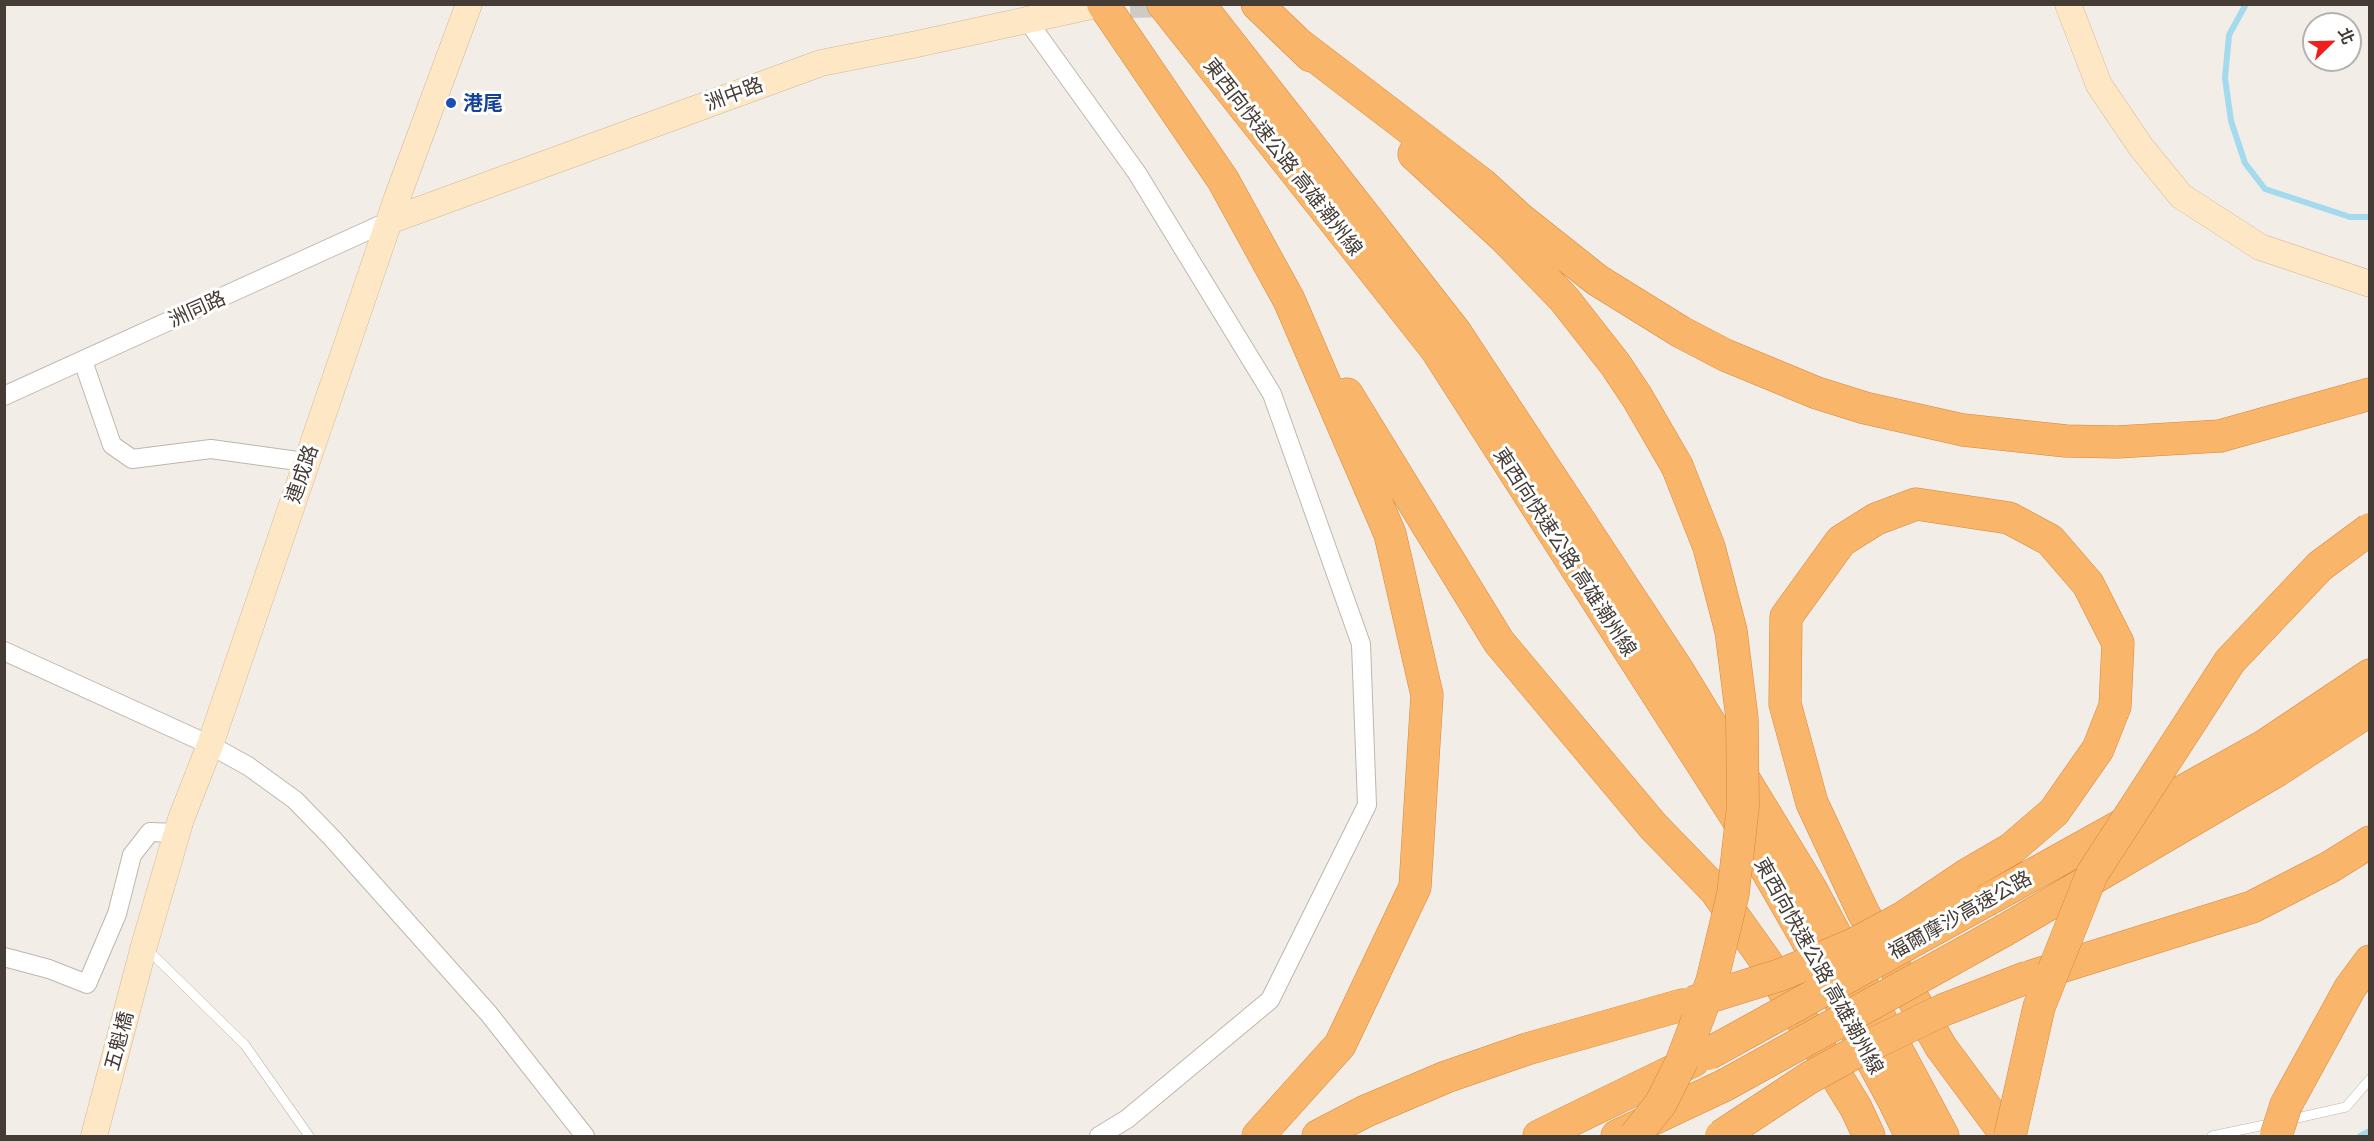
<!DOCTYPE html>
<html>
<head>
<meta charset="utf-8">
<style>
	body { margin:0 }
	#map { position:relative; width:2374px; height:1141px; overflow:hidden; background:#f2ede6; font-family:Barlow,"Noto Sans TC",sans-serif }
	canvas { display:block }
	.frame { position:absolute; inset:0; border:6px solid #453c35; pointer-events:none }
	.north { position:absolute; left:2302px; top:12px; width:60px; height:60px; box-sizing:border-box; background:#fff; border:2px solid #b5b1ae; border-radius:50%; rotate:67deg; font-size:16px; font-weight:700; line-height:24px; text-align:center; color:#453c35 }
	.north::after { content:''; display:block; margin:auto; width:21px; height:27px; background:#f21e1d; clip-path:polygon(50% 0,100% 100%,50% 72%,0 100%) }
</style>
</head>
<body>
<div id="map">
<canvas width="2374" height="1141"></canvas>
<div class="frame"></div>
<div class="north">北</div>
</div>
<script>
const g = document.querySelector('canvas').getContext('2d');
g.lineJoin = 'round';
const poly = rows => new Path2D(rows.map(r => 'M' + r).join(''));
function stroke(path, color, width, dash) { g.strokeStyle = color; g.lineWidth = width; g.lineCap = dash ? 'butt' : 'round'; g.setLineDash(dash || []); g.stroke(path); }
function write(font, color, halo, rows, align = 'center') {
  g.font = font + ' Barlow,"Noto Sans TC",sans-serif'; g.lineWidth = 6; g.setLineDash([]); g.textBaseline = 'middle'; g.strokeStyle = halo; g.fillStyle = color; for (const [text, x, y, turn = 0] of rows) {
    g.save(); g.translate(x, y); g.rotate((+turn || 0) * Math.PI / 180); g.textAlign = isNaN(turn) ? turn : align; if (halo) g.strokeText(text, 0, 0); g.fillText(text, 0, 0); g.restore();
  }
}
stroke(poly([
	[2246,4,2229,35,2225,78,2231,121,2245,163,2265,189,2350,217,2370,217],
	[2360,1136,2370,1131]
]), '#a3daed', 6);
stroke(poly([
	[1091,6,1169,4]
]), '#cfcac3', 26, [26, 13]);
const lane = poly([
	[146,948,245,1045,309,1136],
	[2288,1120,2346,1107,2370,1079],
	[2212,1136,2274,1123]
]);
const street = poly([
	[1027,20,1137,173,1272,394,1361,644,1367,805,1270,1000,1127,1119,1099,1136],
	[83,361,112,445,132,459,211,449,305,462],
	[4,396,389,221],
	[4,651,210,745,248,766,295,800,332,838,489,1014,585,1136],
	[4,957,49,969,87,984,117,914,132,855,150,832,177,833]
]);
const secondary = poly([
	[2068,4,2099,85,2141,147,2181,196,2260,247,2370,284],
	[389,221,821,63,917,44,1091,6],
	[94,1136,144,946,181,819,210,745,397,198,469,4]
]);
const highway = poly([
	[1103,4,1223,180,1289,300,1390,534,1427,695,1415,887,1340,1045,1258,1136],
	[1163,4,1436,349,1735,815,1803,933,1894,1101,1911,1136],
	[1199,4,1456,333,1677,669,1811,889,1943,1136],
	[1257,4,1311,56],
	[1295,41,1482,184,1519,218,1597,280,1681,332,1725,355,1817,393,1865,408,1963,430,2066,441,2117,442,2220,436,2370,394],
	[1414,154,1504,237,1564,299,1615,364,1637,397,1677,466],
	[1347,394,1499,642,1653,826,1715,890,1765,960,1856,1108,1869,1136],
	[1968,874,2011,849,2054,812,2098,749,2115,706,2118,643,2088,584,2050,540,2009,518,1916,504,1876,519,1841,541,1786,617,1785,704,1812,803,1863,912,1941,1047,2007,1136],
	[1989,899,2264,746,2370,675],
	[2005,930,2278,770,2370,710],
	[2032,976,2252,907,2330,867,2370,842],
	[2286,1105,2350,988,2370,961],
	[1318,1136,1366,1111,1446,1077,1527,1049,1682,1005],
	[1539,1136,1693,1061],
	[1617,1136,1725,1085]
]);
stroke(lane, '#c0b6ac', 10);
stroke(street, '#c0b6ac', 20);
stroke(secondary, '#d1b997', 27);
stroke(highway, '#d8873a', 33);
stroke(lane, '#fff', 9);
stroke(street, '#fff', 18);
stroke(secondary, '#fde7c5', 26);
stroke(highway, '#f9b56a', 32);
const highwayBridge = poly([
	[1693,1002,1780,975,1852,945,1904,917,1968,874],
	[1708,1054,1989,899],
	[1725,1085,2005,930],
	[1635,1136,1661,1103,1681,1063,1712,981,1733,894,1743,806,1742,718,1731,631,1709,547,1677,466],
	[1721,1136,1809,1078,1856,1052,1943,1010,2028,977],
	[2010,1136,2039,1007,2092,874,2230,661,2320,566,2370,529],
	[2276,1136,2286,1105]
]);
stroke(highwayBridge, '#d8873a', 33, []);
stroke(highwayBridge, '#f9b56a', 32);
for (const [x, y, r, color] of [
	[451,103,6,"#1a4fb4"]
]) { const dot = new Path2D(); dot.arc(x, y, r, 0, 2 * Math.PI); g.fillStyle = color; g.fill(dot); stroke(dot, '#fff', 2); }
write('20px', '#453c35', '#fff', [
	["洲中路",734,94,-20],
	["東西向快速公路 高雄潮州線",1283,157,52],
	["洲同路",197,309,-24],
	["連成路",302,474,-71],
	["東西向快速公路 高雄潮州線",1565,552,57],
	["福爾摩沙高速公路",1960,915,-29],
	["東西向快速公路 高雄潮州線",1819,966,61],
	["五魁橋",119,1041,-75]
]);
write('bold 20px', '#164399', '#fff', [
	["港尾",463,103]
], 'left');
</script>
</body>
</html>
